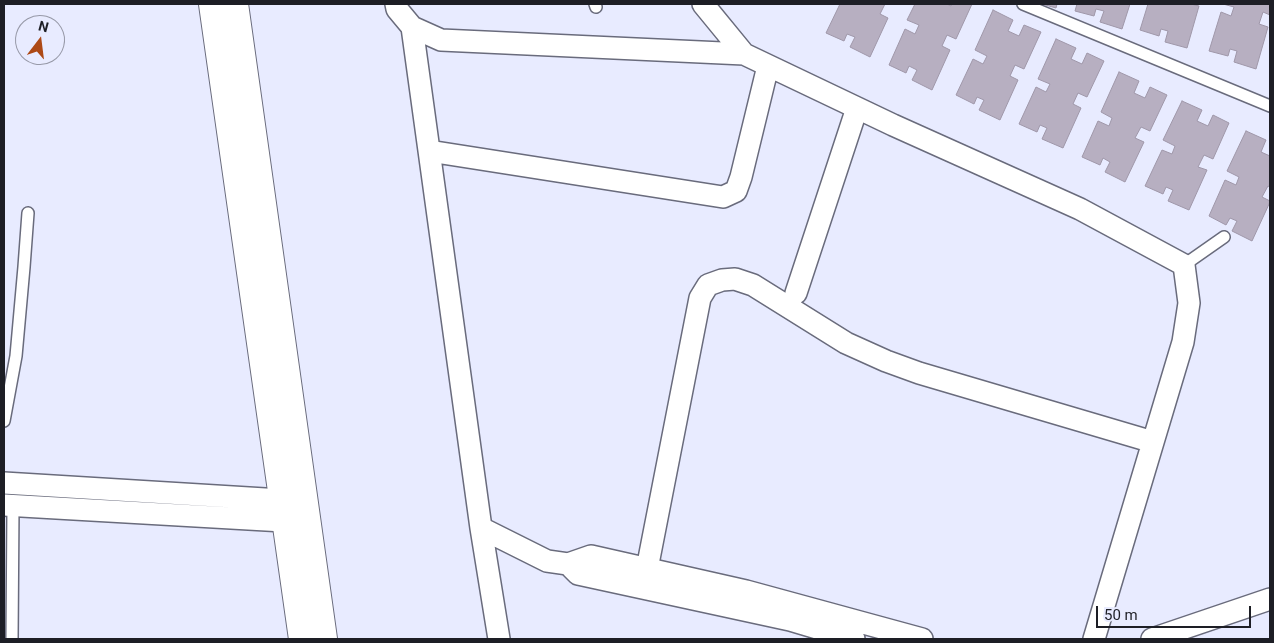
<!DOCTYPE html>
<html>
<head>
<meta charset="utf-8">
<style>
	body { margin:0 }
	#map { position:relative; width:1274px; height:643px; overflow:hidden; background:#e8ebff; font-family:Roboto,sans-serif }
	canvas { display:block }
	.frame { position:absolute; inset:0; border:5px solid #1d1e25; pointer-events:none }
	.north { position:absolute; left:15px; top:15px; width:50px; height:50px; box-sizing:border-box; background:#e8ebff; border:1px solid #9799a8; border-radius:50%; rotate:15deg; font-size:14px; font-weight:700; line-height:20px; text-align:center; color:#1d1e25 }
	.north::after { content:''; display:block; margin:auto; width:18px; height:22px; background:#ad4916; clip-path:polygon(50% 0,100% 100%,50% 72%,0 100%) }
	.scale { position:absolute; left:1096px; top:606px; width:155px; height:22px; box-sizing:border-box; border:2px solid #1d1e25; border-top:0; padding-left:6px; font-size:15px; line-height:18px; white-space:nowrap; color:#1d1e25; -webkit-text-stroke:4px #e8ebff; paint-order:stroke }
</style>
</head>
<body>
<div id="map">
<canvas width="1274" height="643"></canvas>
<div class="frame"></div>
<div class="north">N</div>
<div class="scale">50 m</div>
</div>
<script>
const g = document.querySelector('canvas').getContext('2d');
g.lineJoin = 'round';
function paint(path, color) { g.fillStyle = color; g.fill(path, 'evenodd'); }
const poly = rows => new Path2D(rows.map(r => 'M' + r).join(''));
function stroke(path, color, width, dash) { g.strokeStyle = color; g.lineWidth = width; g.lineCap = dash ? 'butt' : 'round'; g.setLineDash(dash || []); g.stroke(path); }
const building = poly([
	[840,4,885,4,880,14,888,18,870,57,850,47,855,37,847,34,844,41,826,33,840,4],
	[915,4,947,4,951,6,952,4,972,4,956,39,947,35,942,46,950,50,932,90,912,80,917,70,909,66,906,73,889,65,905,29,915,34,919,25,907,20,915,4],
	[1042,4,1057,4,1056,8,1042,4],
	[1077,4,1130,4,1122,29,1100,22,1104,11,1096,9,1094,16,1075,11,1077,4],
	[1148,4,1191,4,1199,6,1187,48,1165,42,1168,31,1161,29,1159,36,1140,30,1148,4],
	[1223,4,1270,4,1270,15,1263,12,1259,24,1268,27,1256,69,1234,62,1237,51,1230,49,1228,56,1209,51,1221,12,1231,16,1234,7,1223,4],
	[993,10,1013,20,1008,31,1019,36,1024,25,1041,32,1024,69,1015,65,1010,76,1018,80,1000,120,979,110,984,100,977,97,974,104,956,95,973,59,983,64,987,56,975,50,993,10],
	[1056,39,1076,48,1071,59,1082,64,1087,53,1104,61,1087,97,1078,93,1073,104,1081,108,1063,148,1042,139,1047,128,1040,125,1037,132,1019,124,1036,87,1046,92,1050,84,1038,79,1056,39],
	[1119,72,1139,81,1134,93,1145,98,1150,87,1167,95,1150,131,1141,127,1135,138,1144,142,1125,182,1105,172,1110,162,1103,158,1100,165,1082,157,1098,121,1109,126,1112,118,1101,112,1119,72],
	[1182,101,1202,110,1197,121,1208,126,1213,115,1229,123,1213,159,1204,155,1198,167,1207,170,1189,210,1168,201,1173,190,1166,187,1163,194,1145,186,1162,150,1172,154,1175,146,1163,140,1182,101],
	[1246,131,1266,140,1261,152,1270,156,1270,187,1268,186,1262,197,1270,201,1270,202,1252,241,1232,231,1237,221,1230,218,1226,225,1209,216,1225,180,1236,185,1239,177,1227,171,1246,131]
]);
paint(building, '#b7afc1');
stroke(building, '#9f97a9', 1);
const service = poly([
	[595,4,596,7],
	[1023,4,1270,106],
	[1184,265,1224,237],
	[4,421,16,356,24,267,28,213],
	[12,639,13,506]
]);
const minor = poly([
	[396,4,397,9,412,27,441,40,744,54],
	[703,4,744,54,893,125,1080,209,1184,265,1189,303,1183,342,1094,639],
	[412,27,481,528,499,639],
	[429,151,723,197,736,191,741,177,768,66],
	[796,293,857,108],
	[4,483,298,501],
	[4,505,301,522],
	[481,528,547,561,568,564,591,556,746,591,922,639],
	[568,564,578,574,790,620,854,639],
	[647,569,700,298,708,285,722,280,735,279,753,285,846,343,886,361,919,373,1153,442],
	[1152,639,1270,599]
]);
const tertiary = poly([
	[213,4,303,639],
	[234,4,323,639]
]);
stroke(service, '#696b7c', 14);
stroke(minor, '#696b7c', 24);
stroke(tertiary, '#696b7c', 30);
stroke(service, '#fff', 11);
stroke(minor, '#fff', 21);
stroke(tertiary, '#fff', 28);
</script>
</body>
</html>
